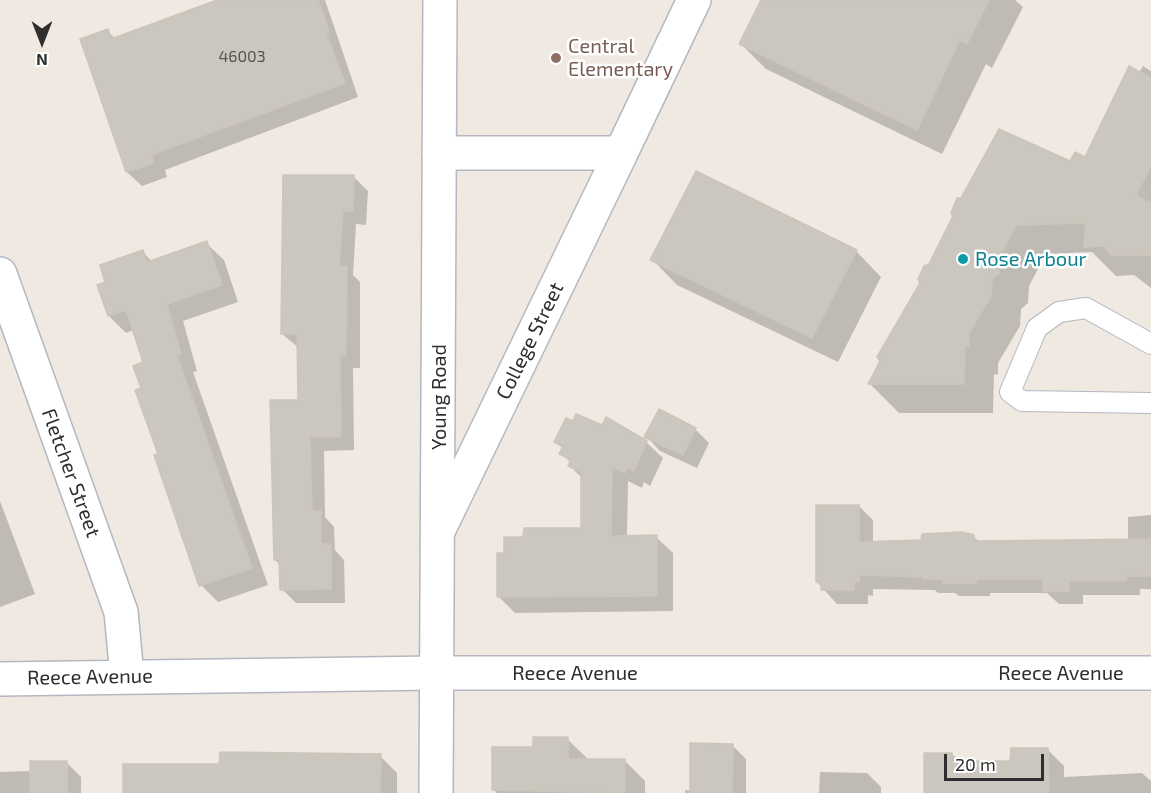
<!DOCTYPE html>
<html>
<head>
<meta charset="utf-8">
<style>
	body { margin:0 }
	#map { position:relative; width:1151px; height:793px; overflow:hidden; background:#efe9e1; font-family:"Exo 2",sans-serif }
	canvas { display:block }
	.north { position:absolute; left:12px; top:12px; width:60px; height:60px; -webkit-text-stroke:4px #fff; paint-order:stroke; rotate:180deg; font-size:16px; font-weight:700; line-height:24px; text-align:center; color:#2e2e2e }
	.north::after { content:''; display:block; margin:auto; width:21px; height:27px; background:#2e2e2e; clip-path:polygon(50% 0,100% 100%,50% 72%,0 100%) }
	.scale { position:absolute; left:944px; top:754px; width:100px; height:27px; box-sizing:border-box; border:3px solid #2e2e2e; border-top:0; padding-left:8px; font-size:18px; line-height:21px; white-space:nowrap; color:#2e2e2e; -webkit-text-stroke:4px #fff; paint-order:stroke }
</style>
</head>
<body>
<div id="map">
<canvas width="1151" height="793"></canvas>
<div class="north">N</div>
<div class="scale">20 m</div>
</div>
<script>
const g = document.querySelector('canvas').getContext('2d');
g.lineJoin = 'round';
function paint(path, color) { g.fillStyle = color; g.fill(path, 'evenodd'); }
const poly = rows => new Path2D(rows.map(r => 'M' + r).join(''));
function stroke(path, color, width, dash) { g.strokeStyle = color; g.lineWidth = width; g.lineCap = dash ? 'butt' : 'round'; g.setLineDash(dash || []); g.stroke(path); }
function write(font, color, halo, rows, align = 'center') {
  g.font = font + ' "Exo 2",sans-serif'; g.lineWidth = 5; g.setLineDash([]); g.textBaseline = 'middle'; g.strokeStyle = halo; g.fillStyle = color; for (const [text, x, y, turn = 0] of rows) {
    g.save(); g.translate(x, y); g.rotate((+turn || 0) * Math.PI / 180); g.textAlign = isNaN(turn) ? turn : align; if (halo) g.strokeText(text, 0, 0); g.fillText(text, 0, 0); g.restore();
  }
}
paint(poly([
	[219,0,325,0,358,97,165,170,167,177,142,186,127,172,82,40,107,31,116,39],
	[763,0,1015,0,1023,7,992,68,986,64,942,154,766,69,741,44],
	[1143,66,1151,71,1151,288,1134,275,1116,276,1092,252,1046,254,1029,286,1028,303,1021,309,1020,326,998,363,998,375,994,374,993,413,899,413,870,384,882,361,1070,163,1086,159],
	[354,177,368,191,366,225,356,224,353,275,360,282,360,368,353,368,354,450,324,451,325,517,334,527,335,550,344,560,345,603,296,603,282,589,281,565,275,560,300,401,299,348,282,334],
	[206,243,224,260,238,302,183,321,197,371,193,372,268,585,218,602,201,585,160,455,143,389,145,363,134,330,126,333,109,316,98,286,107,282,142,252,153,262],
	[856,251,881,277,838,362,677,285,652,259],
	[695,429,709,443,697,468,660,451,646,436],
	[556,442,646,442,663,458,650,486,644,482,642,488,628,481,627,537,656,537,673,553,673,611,515,613,499,597,505,554,582,529,582,478,570,466,571,463,561,453,563,449],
	[0,501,35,594,0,607],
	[859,506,873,520,873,543,922,542,973,536,980,543,1128,540,1128,517,1151,515,1151,589,1140,589,1140,595,1083,595,1083,604,1059,604,1047,593,990,593,990,596,959,596,955,593,938,593,935,590,873,589,873,596,868,595,868,604,837,604,817,582],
	[567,739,588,759,624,760,645,781,645,793,497,793,494,790,535,749],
	[732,745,746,759,746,793,685,793,685,790,691,791],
	[1048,750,1064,766,1064,777,1142,773,1151,781,1151,793,926,793,952,754,960,762,1011,762],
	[380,756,397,773,397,793,124,793,221,765],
	[67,763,81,777,81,793,0,793,0,772,31,771],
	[820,772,867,773,881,787,881,793,819,793]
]), '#0003');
const building = poly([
	[217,0,318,0,329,31,326,33,345,83,151,155,154,163,126,172,80,39,108,29,111,39,217,0],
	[761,0,989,0,967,44,960,40,917,130,739,44,761,0],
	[1129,66,1151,78,1151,166,1136,195,1151,203,1151,255,1111,255,1104,246,1084,247,1086,223,1016,225,1000,256,999,274,992,279,991,296,969,333,969,346,965,345,964,384,868,384,880,361,877,357,920,283,918,279,924,266,929,264,953,216,951,213,957,198,961,198,999,129,1070,161,1075,152,1085,157,1129,66],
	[696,171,857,250,812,338,650,260,696,171],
	[283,175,354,175,353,211,343,211,339,266,347,266,346,355,340,355,341,437,310,437,312,511,321,511,321,544,331,544,331,589,280,590,279,558,274,560,270,400,298,400,297,334,281,334,283,175],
	[207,241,222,285,167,304,181,354,177,355,252,568,199,586,154,455,158,454,135,390,141,388,133,366,143,362,126,310,108,316,97,285,105,282,100,265,143,250,147,262,207,241],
	[659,409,696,428,683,455,644,437,659,409],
	[576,414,602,425,606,417,647,441,634,471,628,467,625,473,612,467,611,536,657,535,657,596,497,597,497,553,504,553,504,537,523,537,524,528,581,528,581,472,568,466,571,459,559,454,563,446,554,442,566,418,573,421,576,414],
	[816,505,859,505,859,542,921,540,922,534,962,532,974,535,974,539,978,541,1151,539,1151,576,1127,576,1126,581,1069,581,1069,591,1043,591,1043,579,976,579,976,583,943,583,943,579,923,579,923,577,859,575,859,582,854,582,854,590,821,590,821,583,816,582,816,505],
	[533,737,568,737,568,759,625,759,625,793,492,790,492,747,533,747,533,737],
	[690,743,733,744,732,793,690,793,690,743],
	[1011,748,1048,748,1049,793,924,793,924,753,952,753,952,761,1010,761,1011,748],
	[220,752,381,754,380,793,123,793,123,764,219,764,220,752],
	[30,761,67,761,67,793,30,793,30,761]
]);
paint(building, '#cbc7bf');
stroke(building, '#cbc5ba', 1.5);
const lane = poly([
	[1151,344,1086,308,1059,312,1037,328,1010,392,1022,401,1151,403]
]);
const street = poly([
	[439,153,621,153,694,0],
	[0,274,121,612,127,676],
	[439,529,621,153],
	[0,679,435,673,1151,673]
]);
const secondary = poly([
	[436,793,440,0]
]);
stroke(lane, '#b4b7c1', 22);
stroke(street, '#b4b7c1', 36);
stroke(secondary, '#b4b7c1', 36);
stroke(lane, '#fff', 20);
stroke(street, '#fff', 33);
stroke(secondary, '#fff', 33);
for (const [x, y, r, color] of [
	[556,58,6,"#8d6e63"],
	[963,259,6,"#0f9aa8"]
]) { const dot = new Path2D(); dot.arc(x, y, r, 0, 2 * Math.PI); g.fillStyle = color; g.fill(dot); stroke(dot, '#fff', 2); }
write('16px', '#555452', null, [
	["46003",242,57]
]);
write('20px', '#785e54', '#fff', [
	["Central",568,46],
	["Elementary",568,69]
], 'left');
write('20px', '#0d838f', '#fff', [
	["Rose Arbour",975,259]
], 'left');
write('20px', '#2e2e2e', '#fff', [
	["College Street",530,341,-64],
	["Young Road",439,397,-90],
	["Fletcher Street",71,473,70],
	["Reece Avenue",575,673],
	["Reece Avenue",1061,673],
	["Reece Avenue",90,677,-1]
]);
</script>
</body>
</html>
